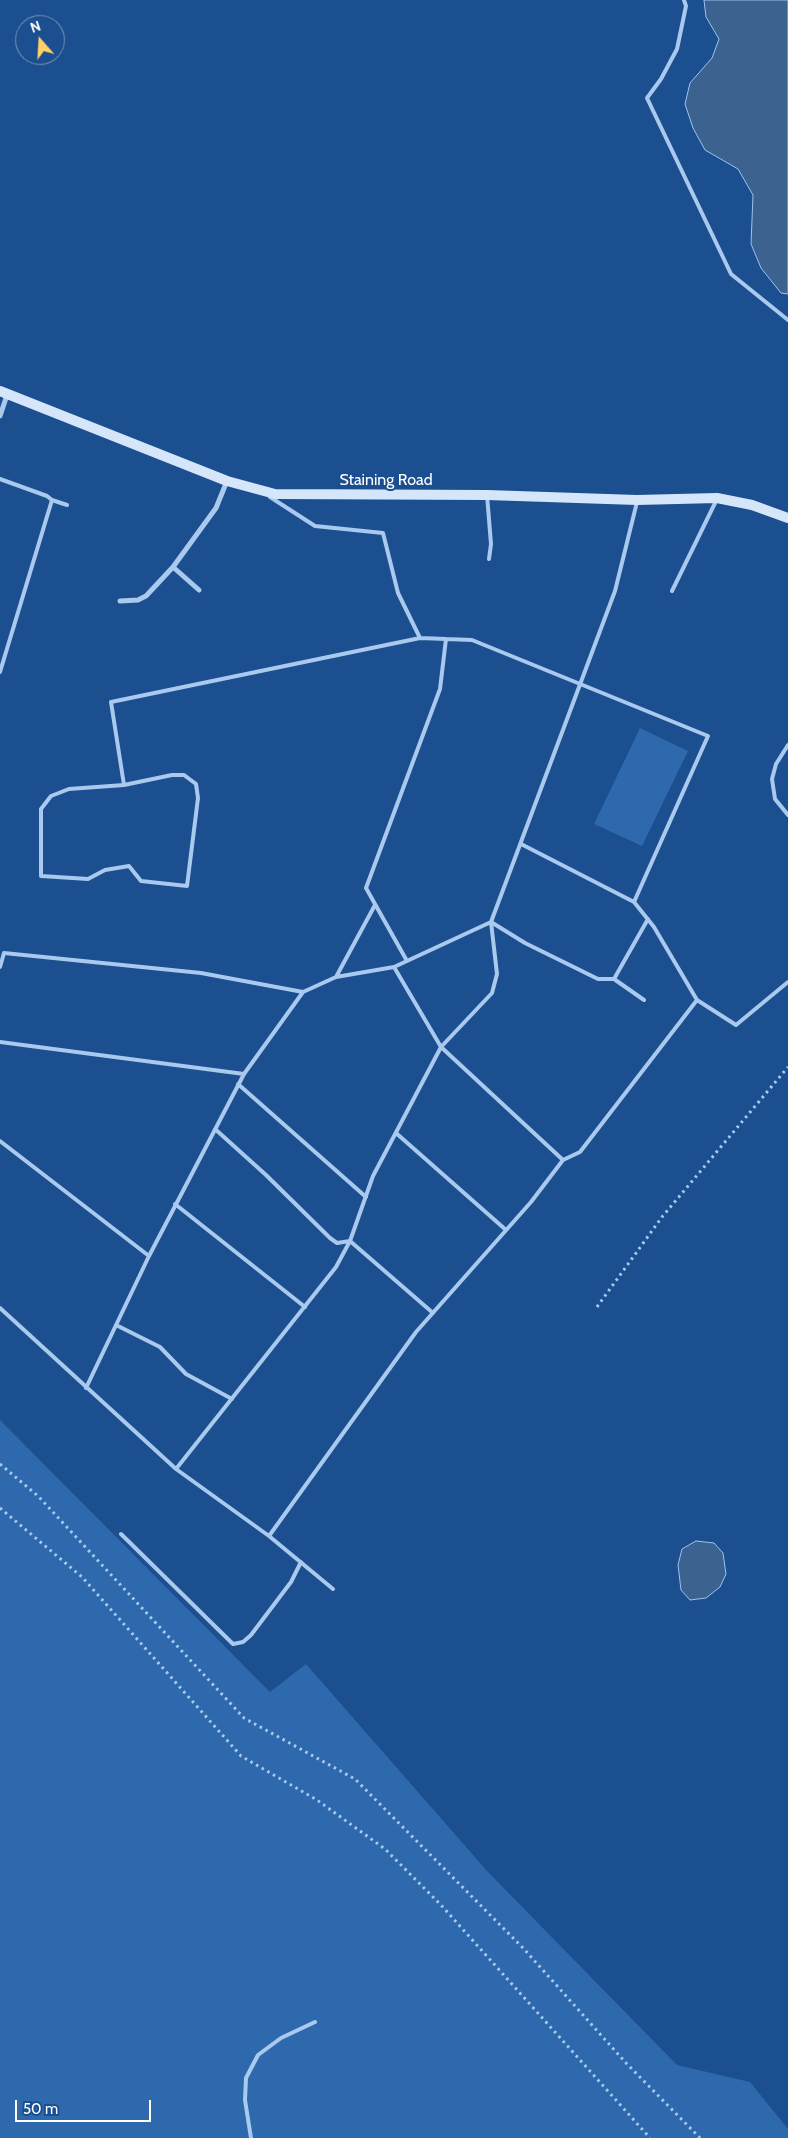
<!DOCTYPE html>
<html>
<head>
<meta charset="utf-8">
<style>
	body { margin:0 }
	#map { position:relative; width:788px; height:2138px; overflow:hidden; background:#1b4f8f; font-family:Cabin,sans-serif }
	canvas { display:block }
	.north { position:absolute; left:15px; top:15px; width:50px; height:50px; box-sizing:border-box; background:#1b4f8f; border:1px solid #7695bc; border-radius:50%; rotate:341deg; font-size:14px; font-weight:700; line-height:20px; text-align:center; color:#fff }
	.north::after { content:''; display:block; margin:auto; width:18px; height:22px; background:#ffd166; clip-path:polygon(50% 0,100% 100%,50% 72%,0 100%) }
	.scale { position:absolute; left:15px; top:2100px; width:136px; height:22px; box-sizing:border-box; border:2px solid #fff; border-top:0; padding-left:6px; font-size:15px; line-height:18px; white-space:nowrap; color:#fff; -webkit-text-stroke:4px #1b4f8f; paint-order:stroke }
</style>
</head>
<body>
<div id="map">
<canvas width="788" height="2138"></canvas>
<div class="north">N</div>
<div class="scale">50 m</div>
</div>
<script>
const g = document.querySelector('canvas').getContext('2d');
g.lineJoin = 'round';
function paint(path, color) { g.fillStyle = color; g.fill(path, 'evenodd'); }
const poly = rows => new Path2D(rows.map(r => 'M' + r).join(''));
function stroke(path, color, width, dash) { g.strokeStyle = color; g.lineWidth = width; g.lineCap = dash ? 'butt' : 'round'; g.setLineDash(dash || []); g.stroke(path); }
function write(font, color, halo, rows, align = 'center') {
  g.font = font + ' Cabin,sans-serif'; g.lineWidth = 4; g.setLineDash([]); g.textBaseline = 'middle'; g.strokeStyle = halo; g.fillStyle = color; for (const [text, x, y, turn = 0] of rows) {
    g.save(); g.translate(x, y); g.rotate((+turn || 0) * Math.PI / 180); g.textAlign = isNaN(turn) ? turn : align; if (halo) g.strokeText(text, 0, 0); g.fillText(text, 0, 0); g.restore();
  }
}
paint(poly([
	[640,728,688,751,642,846,594,824],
	[0,1420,270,1692,306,1664,488,1872,677,2065,750,2082,788,2129,788,2138,0,2138]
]), '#2e69ad');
const water = poly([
	[704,0,788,0,788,294,781,293,761,268,751,244,753,195,738,169,705,150,693,128,685,104,690,83,712,58,719,39,706,17,704,0],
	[696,1541,714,1543,723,1553,726,1574,720,1587,706,1598,690,1600,681,1590,678,1565,682,1549,696,1541]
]);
paint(water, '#3c6290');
stroke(water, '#9cc4f0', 1);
stroke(poly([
	[597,1307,662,1217,788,1067],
	[0,1464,38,1496,244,1718,355,1779,524,1949,626,2063,700,2138],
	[0,1508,82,1577,241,1756,317,1800,385,1849,441,1905,650,2138]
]), '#a9c9ee', 3, [2.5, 4]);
stroke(poly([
	[684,0,686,6,677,49,661,79,647,98,731,274,788,320],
	[0,479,47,496,52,500,0,672],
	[487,495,491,544,489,559],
	[270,497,315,526,383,533,398,593,420,638],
	[52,500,67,505],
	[672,591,717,499],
	[788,745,776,764,772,779,775,799,788,815],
	[124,785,172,775,184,775,196,784,198,798,187,886,141,881,129,866,105,870,88,879,41,876,41,809,51,796,69,789,124,785,111,702,420,638,472,640,708,736,634,902],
	[521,844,634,902,654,927,697,1000,736,1025,788,982],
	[491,922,525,943,598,979,614,979,644,1000],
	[407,961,366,888,440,689,446,639],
	[0,967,4,953,201,973,303,992,336,977,394,967,491,922,615,591,637,502],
	[336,977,375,905],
	[614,979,648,919],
	[0,1042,244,1074],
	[238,1084,366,1197],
	[215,1129,266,1175,330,1238,337,1243,350,1241,433,1313],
	[396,1133,506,1230],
	[0,1141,149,1256],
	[563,1160,580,1152,697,1000],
	[175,1204,305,1307],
	[0,1308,176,1469,269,1536,333,1589],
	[116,1325,160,1347,186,1374,232,1399],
	[86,1388,149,1256,244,1074,303,992],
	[176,1469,336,1267,350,1241,373,1176,441,1047,492,993,497,974,491,922],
	[121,1534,233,1644,243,1642,251,1635,291,1582,301,1562],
	[269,1536,416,1332,531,1202,563,1160,441,1047,394,967],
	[251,2138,245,2100,246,2078,258,2055,281,2038,315,2022]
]), '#a9c9ee', 4);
stroke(poly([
	[0,416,7,395],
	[173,567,199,590],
	[120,601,138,600,146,596,173,567,216,508,227,481]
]), '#a9c9ee', 5);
stroke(poly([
	[0,391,227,481,275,494,487,495,637,500,717,498,752,505,788,518]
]), '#d6e6fa', 10);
write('16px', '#fff', '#1b4f8f', [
	["Staining Road",386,480]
]);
</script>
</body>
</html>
